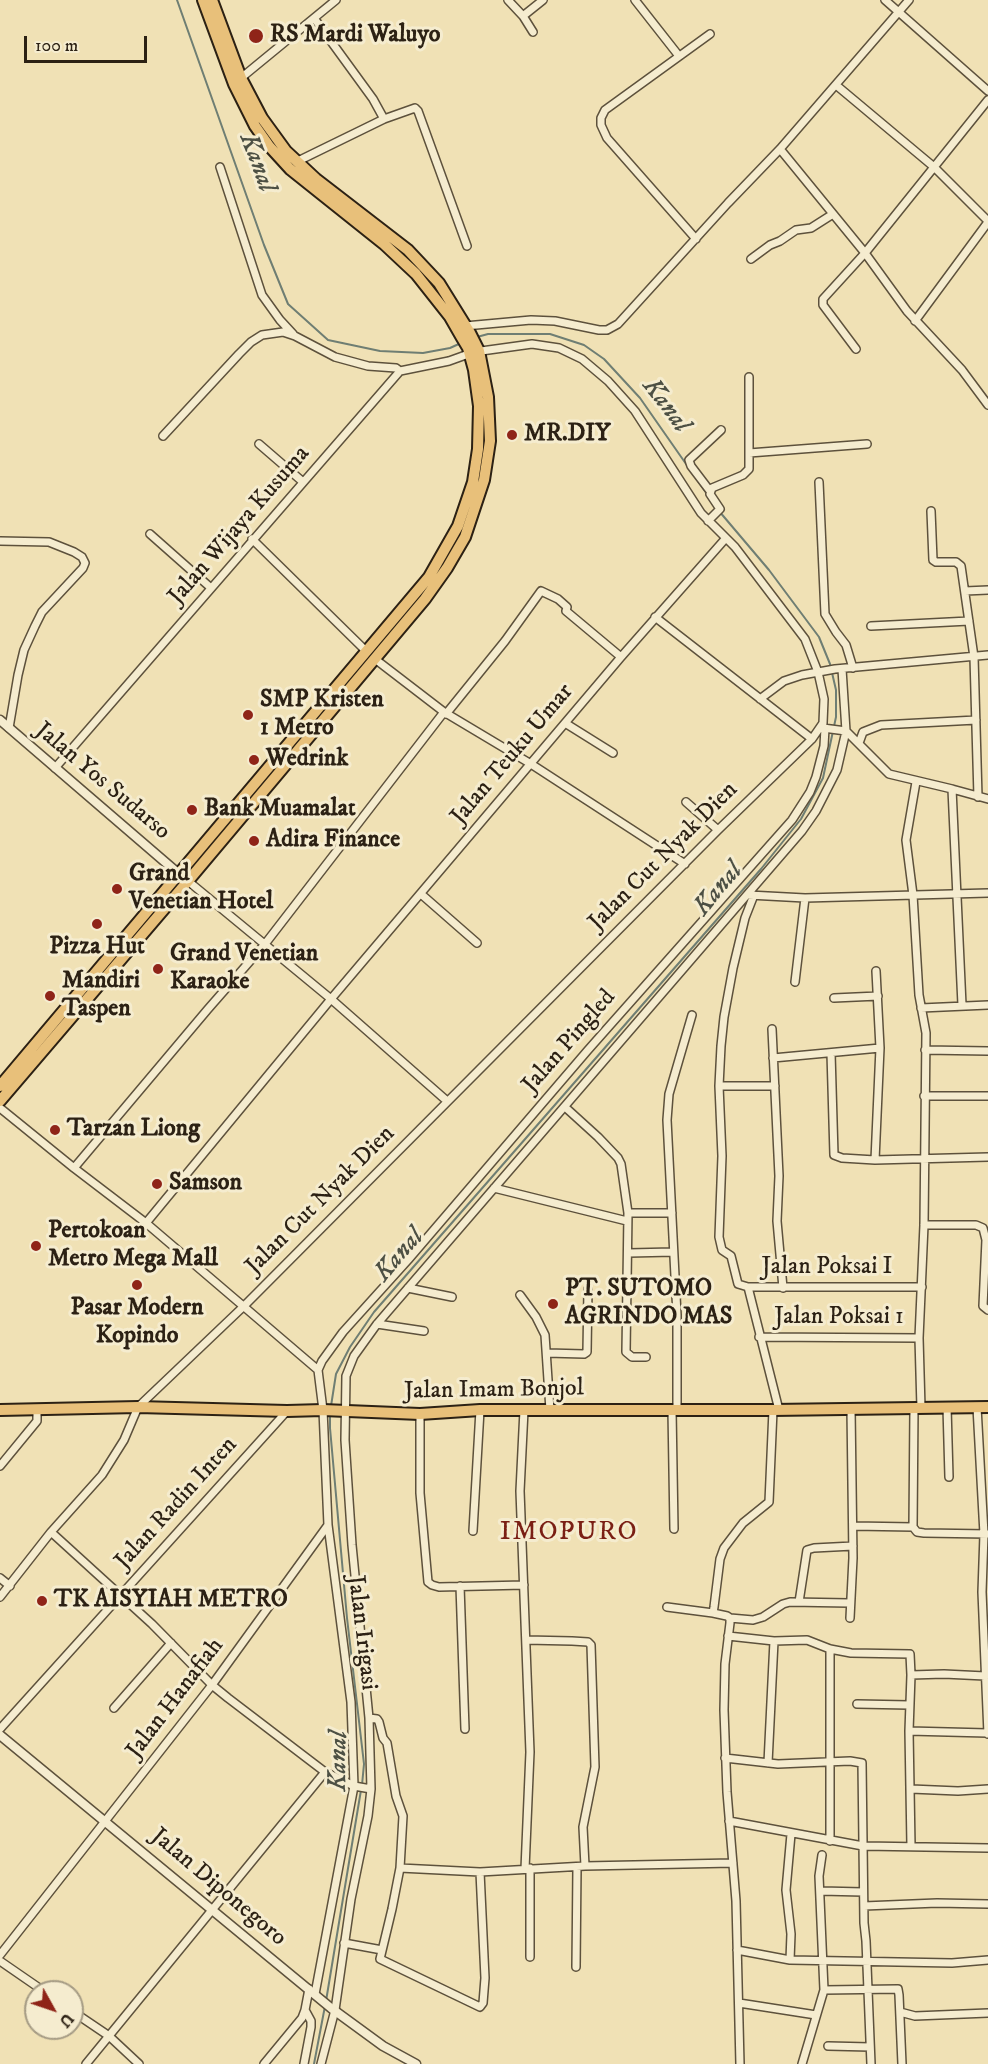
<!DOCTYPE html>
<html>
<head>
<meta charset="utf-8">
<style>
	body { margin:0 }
	#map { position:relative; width:988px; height:2064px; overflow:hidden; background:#f0e1b5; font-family:"IM FELL DW Pica",serif }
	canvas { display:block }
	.north { position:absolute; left:24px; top:1980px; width:60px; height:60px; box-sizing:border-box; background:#f5eccf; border:2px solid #a59b84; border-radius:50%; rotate:130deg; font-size:16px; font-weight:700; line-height:24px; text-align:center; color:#2c2114 }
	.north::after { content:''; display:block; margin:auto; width:21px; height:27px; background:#8f2418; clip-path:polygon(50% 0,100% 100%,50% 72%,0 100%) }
	.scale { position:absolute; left:24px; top:36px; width:123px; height:27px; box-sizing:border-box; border:3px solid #2c2114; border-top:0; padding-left:8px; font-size:18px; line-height:21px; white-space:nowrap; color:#2c2114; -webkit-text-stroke:4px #f5eccf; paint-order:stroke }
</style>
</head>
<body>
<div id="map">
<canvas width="988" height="2064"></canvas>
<div class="north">U</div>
<div class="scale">100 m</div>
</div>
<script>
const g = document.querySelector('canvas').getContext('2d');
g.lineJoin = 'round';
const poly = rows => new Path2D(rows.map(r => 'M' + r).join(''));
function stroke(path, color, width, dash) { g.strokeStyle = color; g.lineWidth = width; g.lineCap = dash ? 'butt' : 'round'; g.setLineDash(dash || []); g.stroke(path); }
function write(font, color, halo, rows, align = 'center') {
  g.font = font + ' "IM FELL DW Pica",serif'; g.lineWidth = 6; g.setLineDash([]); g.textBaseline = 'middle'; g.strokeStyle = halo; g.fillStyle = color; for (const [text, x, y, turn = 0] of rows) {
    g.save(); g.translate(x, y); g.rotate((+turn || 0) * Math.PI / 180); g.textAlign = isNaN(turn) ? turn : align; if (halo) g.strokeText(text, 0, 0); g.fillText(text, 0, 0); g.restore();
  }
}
stroke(poly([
	[177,0,264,245,288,304,328,340,380,351,423,353,450,348,461,343],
	[477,337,488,334,550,334,584,345,604,359,640,398,707,494],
	[331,1406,336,1374,350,1347,374,1312,761,869,801,819,823,778,836,717,836,690,830,664,819,637,769,570,719,511],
	[330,1414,330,1428,347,1618,364,1764,362,1785],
	[326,2001,361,1790],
	[314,2064,325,2006]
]), '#6f7e73', 2);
const minor = poly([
	[508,0,523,16,533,32],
	[635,0,679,56],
	[885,0,988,91],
	[523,16,543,0],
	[314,18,373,99,384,119],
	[241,78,336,0],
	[836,85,934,167,988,221],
	[780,149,865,253,907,311,962,370,988,405],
	[296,162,384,119,415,108,418,111,467,246],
	[220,167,262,295,280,320,293,334],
	[696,239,607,138,601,125,601,118,605,110,710,34],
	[751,259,770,245,780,241,796,230,811,228,833,214],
	[915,321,988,222],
	[465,326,531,320,555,321,599,330,607,330,618,324,728,203,780,149,909,0],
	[856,349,823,305,823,299,865,253,988,100],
	[163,436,239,354,251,342,262,335,283,332,295,336,335,357,368,366,396,368,400,371],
	[259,444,303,482],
	[749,453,867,444],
	[819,482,825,614,836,632,846,645,853,668],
	[710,491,691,466,689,460,721,430],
	[931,511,933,560,936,562,956,562,961,566,974,657,978,797],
	[708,521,720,509,710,494,712,488,743,475,749,469,749,377],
	[150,534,211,588],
	[252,539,366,651],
	[0,541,49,542,74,552,82,557,85,563,83,568,42,612,35,626,24,650,18,675,9,728],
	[965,591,988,590],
	[655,617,812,739],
	[871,626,969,621],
	[375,659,444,712,531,764,685,864],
	[760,699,784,681,802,675,835,669,988,655],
	[446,714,505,641,541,591,558,599,567,607,566,611,621,657],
	[565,723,613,753],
	[823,728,846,731,889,774,952,789,988,799],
	[859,743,863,732,881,725,976,720],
	[916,782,906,840,913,895,919,995,926,1033,924,1225,919,1338,921,1408],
	[952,789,962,1005],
	[686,802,718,830],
	[188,881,331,999,447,1101],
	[421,894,477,943],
	[749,895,805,898,988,893],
	[754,895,745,918,733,968,724,1017,721,1046,719,1086,722,1156,719,1237,722,1250,731,1256,738,1284,748,1287,922,1287],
	[795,982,805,898],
	[834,998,878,996],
	[921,1008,988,1005],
	[772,1029,779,1176,777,1221,783,1288],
	[925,1050,988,1051],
	[831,1053,834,1155,842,1158,875,1160,988,1157],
	[773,1058,880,1048],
	[719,1086,775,1086],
	[924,1096,988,1096],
	[565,1107,598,1137,618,1158,621,1164,628,1213,626,1352,632,1357,646,1357],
	[0,1108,74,1168,146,1223,318,1370,323,1410,328,1525,212,1685,0,1955],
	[875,1160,880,1048,876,971],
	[74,1168,208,1009,265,944,444,712],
	[494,1188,627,1221],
	[628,1213,672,1213],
	[146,1223,331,999,621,657,726,538],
	[924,1225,976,1225,983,1228,986,1240,983,1306,988,1310],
	[629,1253,673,1252],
	[748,1287,779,1410],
	[408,1288,452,1297],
	[520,1295,536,1317,545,1335,550,1410],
	[377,1324,424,1331],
	[759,1337,919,1338],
	[547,1353,584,1354,587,1352,588,1289],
	[318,1370,322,1361,343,1332,408,1260,588,1050,792,820,810,792,816,777,824,746,825,728],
	[947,1407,949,1477],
	[977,1407,984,1534,982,1592,988,1734],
	[524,1410,520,1491,530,1752,525,1869],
	[672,1410,674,1529],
	[677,1410,677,1315,667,1120,669,1094,692,1015],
	[420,1414,420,1493,428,1582,432,1585,439,1587,524,1585],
	[0,1466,37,1421,37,1411],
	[853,1526,913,1527,917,1532,924,1533,988,1534],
	[913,1527,914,1408],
	[473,1531,480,1410],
	[51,1532,152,1624,212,1685,228,1698,325,1772,354,1786,371,1789],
	[0,1578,10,1586],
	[460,1586,465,1729],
	[0,1597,51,1532,102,1475,124,1440,138,1407,244,1306,718,830,812,739,823,723,824,699,818,672,805,639,735,547,701,513,635,411,608,381,582,359,559,348,532,344,474,352,449,361,400,371,55,768],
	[799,1602,807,1550,814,1548,853,1546],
	[667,1607,713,1613],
	[730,1618,753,1620,763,1617,783,1604,790,1602,849,1603],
	[850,1618,853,1558,851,1409],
	[728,1636,774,1641,807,1640,830,1649,851,1653,910,1654,911,1675,909,1731,911,1846],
	[526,1640,572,1641,588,1642,591,1645,595,1767,583,1827,585,1866],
	[830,1649,830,1841],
	[911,1675,944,1674,985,1676],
	[857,1704,909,1705],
	[114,1708,171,1643],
	[369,1718,377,1719,379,1722,383,1738,387,1743,396,1796,403,1816,400,1868,392,1909,380,1959,480,2007,483,2003,485,1978,480,1872],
	[0,1729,287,1411],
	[909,1731,987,1733],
	[725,1758,778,1764,850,1761,862,1763,864,1923,866,1941,871,2064],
	[768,1763,774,1641],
	[911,1789,958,1791,988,1789],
	[729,1821,863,1846,988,1848],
	[400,1868,480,1872,585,1866,733,1863],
	[530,1868,530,1957],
	[821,1891,863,1892],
	[864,1906,937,1903,988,1904],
	[344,1943,382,1950],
	[737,1950,790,1960,952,1963,988,1960],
	[790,1960,791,1934,786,1890,791,1834],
	[0,1961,45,1992],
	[576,1967,577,1867],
	[824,1990,898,1989,899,1995,902,2064],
	[315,1994,354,1786,351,1702,328,1525],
	[739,2003,816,2015],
	[72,2011,109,2036,139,2064],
	[900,2012,915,2016,988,2013],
	[828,2046,870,2047],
	[86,2064,325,1772],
	[264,2064,302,2018,305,2010,309,1989],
	[304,2064,311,2027,311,2021,305,2010],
	[321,2064,335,2010,351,1899,368,1816,371,1789,369,1718,352,1545,345,1440,346,1376,354,1356,377,1324,802,831,816,811,837,770,846,731,842,669],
	[740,2064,736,1901,727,1792,724,1710,725,1664,730,1623,730,1618,727,1616,713,1613,714,1607,720,1559,724,1548,743,1523,769,1502,773,1410],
	[802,2064,824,1990,819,1876,822,1855]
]);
const tertiary = poly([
	[0,720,179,874],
	[0,1735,331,2008,383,2046,416,2064]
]);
const primary = poly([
	[0,1410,138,1407,287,1411,323,1410,420,1414,480,1410,773,1410,988,1407]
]);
const trunk = poly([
	[0,1086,429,577,458,526,473,482,478,449,479,406,474,370,468,348,462,338,450,317,416,274,384,244,290,169,269,146,255,126,234,84,203,0],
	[0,1101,188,881,425,599,447,568,465,537,484,480,490,441,488,397,479,351,470,333,439,283,408,250,316,179,286,151,262,118,241,78,212,0]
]);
stroke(minor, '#5d513c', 10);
stroke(tertiary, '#5d513c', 11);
stroke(primary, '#2c2114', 14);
stroke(trunk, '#2c2114', 14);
stroke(minor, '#f5eccf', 7);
stroke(tertiary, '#f5eccf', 8);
stroke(primary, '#e8c07a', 10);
stroke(trunk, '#e8c07a', 10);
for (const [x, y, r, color] of [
	[256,36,8,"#8f2418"],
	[512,435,6,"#8f2418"],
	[248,715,6,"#8f2418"],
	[254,760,6,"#8f2418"],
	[192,810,6,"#8f2418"],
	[254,841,6,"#8f2418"],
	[117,889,6,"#8f2418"],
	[97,924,6,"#8f2418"],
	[158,969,6,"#8f2418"],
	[50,996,6,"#8f2418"],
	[55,1130,6,"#8f2418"],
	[157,1184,6,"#8f2418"],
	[36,1246,6,"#8f2418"],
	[137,1285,6,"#8f2418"],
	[553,1304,6,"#8f2418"],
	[42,1601,6,"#8f2418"]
]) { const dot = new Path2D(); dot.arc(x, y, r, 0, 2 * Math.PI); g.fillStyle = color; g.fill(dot); stroke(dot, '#f5eccf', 2); }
write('bold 24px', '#2c2114', '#f5eccf', [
	["RS Mardi Waluyo",270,36],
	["MR.DIY",524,435],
	["SMP Kristen",260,701],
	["1 Metro",260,729],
	["Wedrink",266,760],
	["Bank Muamalat",204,810],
	["Adira Finance",266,841],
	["Grand",129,875],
	["Venetian Hotel",129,903],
	["Pizza Hut",97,948,"center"],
	["Grand Venetian",170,955],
	["Karaoke",170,983],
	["Mandiri",62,982],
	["Taspen",62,1010],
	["Tarzan Liong",67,1130],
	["Samson",169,1184],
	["Pertokoan",48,1232],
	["Metro Mega Mall",48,1260],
	["PT. SUTOMO",565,1290],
	["AGRINDO MAS",565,1318],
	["Pasar Modern",137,1309,"center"],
	["Kopindo",137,1337,"center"],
	["TK AISYIAH METRO",54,1601]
], 'left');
write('24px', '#2c2114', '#f5eccf', [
	["Jalan Wijaya Kusuma",240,526,-49],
	["Jalan Teuku Umar",513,755,-50],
	["Jalan Yos Sudarso",102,782,40],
	["Jalan Cut Nyak Dien",664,857,-45],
	["Jalan Pingled",570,1042,-49],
	["Jalan Cut Nyak Dien",321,1201,-45],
	["Jalan Poksai I",827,1268],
	["Jalan Poksai 1",839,1318],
	["Jalan Imam Bonjol",494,1391,-1],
	["Jalan Radin Inten",177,1504,-48],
	["Jalan Irigasi",361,1633,83],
	["Jalan Hanafiah",176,1699,-53],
	["Jalan Diponegoro",218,1888,40]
]);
write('italic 26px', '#4d5044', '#f5eccf', [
	["Kanal",256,163,70],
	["Kanal",665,406,53],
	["Kanal",719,890,-50],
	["Kanal",400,1256,-49],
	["Kanal",340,1761,-89]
]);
g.letterSpacing = '1.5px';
write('27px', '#7a1f14', '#f5eccf', [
	["IMOPURO",569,1533]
]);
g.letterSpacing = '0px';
</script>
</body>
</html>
